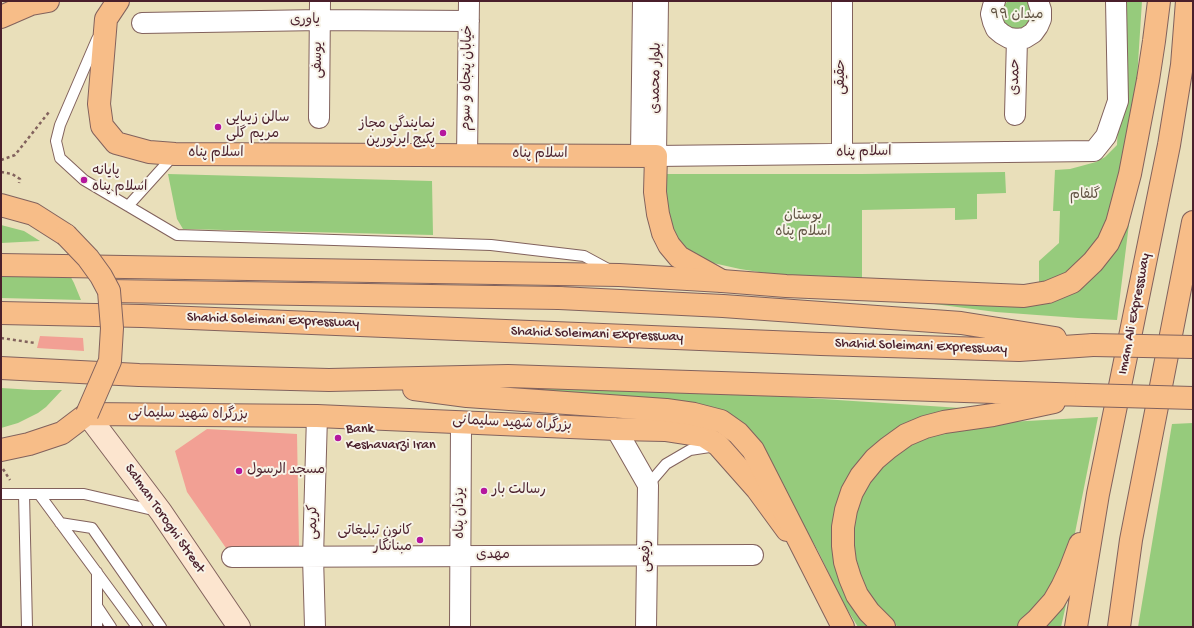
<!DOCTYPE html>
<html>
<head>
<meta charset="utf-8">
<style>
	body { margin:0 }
	#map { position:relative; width:1194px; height:628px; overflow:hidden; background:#e9dfba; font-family:"Gochi Hand",sans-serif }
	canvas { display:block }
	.frame { position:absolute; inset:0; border:2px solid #4a1f2b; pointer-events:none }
</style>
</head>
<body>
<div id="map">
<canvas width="1194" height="628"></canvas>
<div class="frame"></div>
</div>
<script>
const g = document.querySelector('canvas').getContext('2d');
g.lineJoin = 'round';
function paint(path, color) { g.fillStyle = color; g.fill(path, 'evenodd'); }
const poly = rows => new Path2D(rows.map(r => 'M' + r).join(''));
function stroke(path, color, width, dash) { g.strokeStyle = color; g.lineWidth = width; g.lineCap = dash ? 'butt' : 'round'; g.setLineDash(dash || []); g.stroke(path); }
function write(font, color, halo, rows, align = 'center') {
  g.font = font + ' "Gochi Hand","Playpen Sans Arabic",sans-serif'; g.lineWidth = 4; g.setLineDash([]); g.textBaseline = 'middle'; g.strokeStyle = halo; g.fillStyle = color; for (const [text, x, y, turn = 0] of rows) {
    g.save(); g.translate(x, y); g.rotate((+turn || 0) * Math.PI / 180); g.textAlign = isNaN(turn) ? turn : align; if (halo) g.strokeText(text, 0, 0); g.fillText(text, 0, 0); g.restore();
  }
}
paint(poly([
	[1008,1,1026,1,1030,5,1033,10,1032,21,1021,31,1006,27,1000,18,1002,7],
	[1124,1,1142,1,1135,110,1107,229,1084,264,1039,289,1039,261,1059,243,1060,211,1053,211,1055,170,1070,169,1096,162,1105,157,1117,145],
	[1005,172,1006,193,977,194,977,219,955,220,955,208,862,210,862,279,778,275,740,269,704,261,685,251,671,227,663,174,862,174],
	[168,174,432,181,433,235,183,229,177,219],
	[1130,216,1117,320,1078,318,996,312,903,300,1044,301],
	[1,225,24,231,40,241,1,243],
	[65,266,74,283,81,300,1,298,1,267],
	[463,387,537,388,776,396,992,410,916,425,836,513,872,627,858,627,845,606,818,551,747,426,740,422],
	[1,388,34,390,62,390,46,407,38,413,18,423,1,428],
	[1098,417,1071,553,1063,574,1018,627,898,627,873,605,850,554,858,497,872,475,906,443,974,424],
	[1193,423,1193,627,1138,627,1172,424],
	[1070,587,1061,627,1039,627]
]), '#96cb7c');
paint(poly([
	[40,336,83,338,84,351,37,348],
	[207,429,297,434,299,547,226,548,187,492,175,451]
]), '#f2a094');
const lane = poly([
	[97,39,60,125,56,141,60,158,84,180,177,235,491,245,584,256,608,269],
	[128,206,175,154],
	[648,485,666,464,690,450,716,446],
	[1,494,84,494,157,511],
	[24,494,27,627],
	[39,494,137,627],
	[60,523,92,528,161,627],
	[97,572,97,627],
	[97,606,111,627]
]);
const street = poly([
	[658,1,656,156,1094,151,1106,136,1118,101,1116,1],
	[995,1,993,6,991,14,993,22,996,29,1002,34,1009,38,1017,39,1025,38,1033,33,1038,26,1041,19,1041,10,1038,1],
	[142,23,320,20,469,21],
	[1015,115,1017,39],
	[319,118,320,1],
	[842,153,842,1],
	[641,155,643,1],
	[467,156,469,1],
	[616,429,648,485,646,627],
	[232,557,753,555],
	[315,627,313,557,317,416],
	[460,627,461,422]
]);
const secondary = poly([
	[87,414,161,512,239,627]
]);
const primary = poly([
	[118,1,106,19,99,104,102,126,116,143,149,152,175,154,656,156,655,192,658,214,663,233,669,245,679,257,722,281],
	[1,17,31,4,48,1],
	[1,205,33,214,66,235],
	[109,291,559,298],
	[1,450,29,444,62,433,87,414,317,416,616,429,665,430,704,436,718,445,757,489,787,530]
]);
const highway = poly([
	[1,265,619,275,722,281,786,286,1024,296,1048,292,1072,282,1093,262,1108,243,1117,223,1130,174,1148,80,1154,41,1159,1],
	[559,298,723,306,961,323,1055,338],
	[1,313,142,316,821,344,1019,350,1093,345],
	[1,368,139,375,329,380,508,376,1086,395],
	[414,389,467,396,666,410,694,414,721,421,738,433,753,450,843,627],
	[884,627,869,612,857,595,850,578,845,562,843,546,843,527,846,510,852,492,861,476,875,459,888,448,906,435,925,427,944,422,993,415,1054,402],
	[1029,627,1037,620,1054,601,1062,587,1070,570,1080,544],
	[1076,627,1098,494,1169,145,1182,65,1187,1],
	[1119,627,1131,540,1193,222]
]);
stroke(lane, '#82625d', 12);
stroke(street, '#82625d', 22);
stroke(secondary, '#82625d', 24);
stroke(primary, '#82625d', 24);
stroke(highway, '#82625d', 24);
stroke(poly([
	[1,160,15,155,49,112],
	[1,172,12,174,20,179,19,183],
	[1,338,35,343],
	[3,469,10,480]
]), '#82625d', 2.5, [3, 3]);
stroke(lane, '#fff', 10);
stroke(street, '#fff', 20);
stroke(secondary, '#fce5cf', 22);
stroke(primary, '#f7bd88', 22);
stroke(highway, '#f7bd88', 22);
const primaryBridge = poly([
	[66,235,88,258,101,276,109,291,112,328,110,361,87,414]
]);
const highwayBridge = poly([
	[1093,345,1193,347],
	[1086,395,1193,398]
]);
stroke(primaryBridge, '#82625d', 24, []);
stroke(highwayBridge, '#82625d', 24, []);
stroke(primaryBridge, '#f7bd88', 22);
stroke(highwayBridge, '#f7bd88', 22);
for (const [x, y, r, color] of [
	[218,127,4,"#b5179e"],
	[443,133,4,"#b5179e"],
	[84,180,4,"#b5179e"],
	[338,438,4,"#b5179e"],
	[239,471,4,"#b5179e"],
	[484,491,4,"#b5179e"],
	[420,540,4,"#b5179e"]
]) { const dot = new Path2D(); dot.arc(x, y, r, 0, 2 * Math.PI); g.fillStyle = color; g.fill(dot); stroke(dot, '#f7f3e8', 1.5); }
write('14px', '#615343', '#f7f3e8', [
	["میدان ۹۹",1017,16],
	["گلفام",1085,196],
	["بوستان",803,217],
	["اسلام پناه",803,233]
]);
write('14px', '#4a1f2b', '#f7f3e8', [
	["یاوری",305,21,-1],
	["یوسفی",319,60,-90],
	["حقیقی",842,77,-90],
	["حمدی",1016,77,-89],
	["خیابان پنجاه و سوم",468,78,-89],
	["بلوار محمدی",657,78,-89],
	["اسلام پناه",864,153,-1],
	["اسلام پناه",216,154],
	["اسلام پناه",540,155],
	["Imam Ali Expressway",1135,314,-79],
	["Shahid Soleimani Expressway",273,321,2],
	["Shahid Soleimani Expressway",597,335,2],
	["Shahid Soleimani Expressway",921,347,2],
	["بزرگراه شهید سلیمانی",188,415,1],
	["بزرگراه شهید سلیمانی",512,424,3],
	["یزدان پناه",461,513,-90],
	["Salman Toroghi Street",164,519,55],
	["کریمی",314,522,-89],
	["مهدی",493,556],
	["رفیعی",647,556,-89]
]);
write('14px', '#4a1f2b', '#f7f3e8', [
	["سالن زیبایی",226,119],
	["مریم گلی",226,135],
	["نمایندگی مجاز",435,125,"right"],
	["پکیج ایرتورپن",435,141,"right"],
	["پایانه",92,172],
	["اسلام پناه",92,188],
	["Bank",346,430],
	["Keshavarzi Iran",346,446],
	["مسجد الرسول",247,471],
	["رسالت بار",492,491],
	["کانون تبلیغاتی",412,532,"right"],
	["مبنانگار",412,548,"right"]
], 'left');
</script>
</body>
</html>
